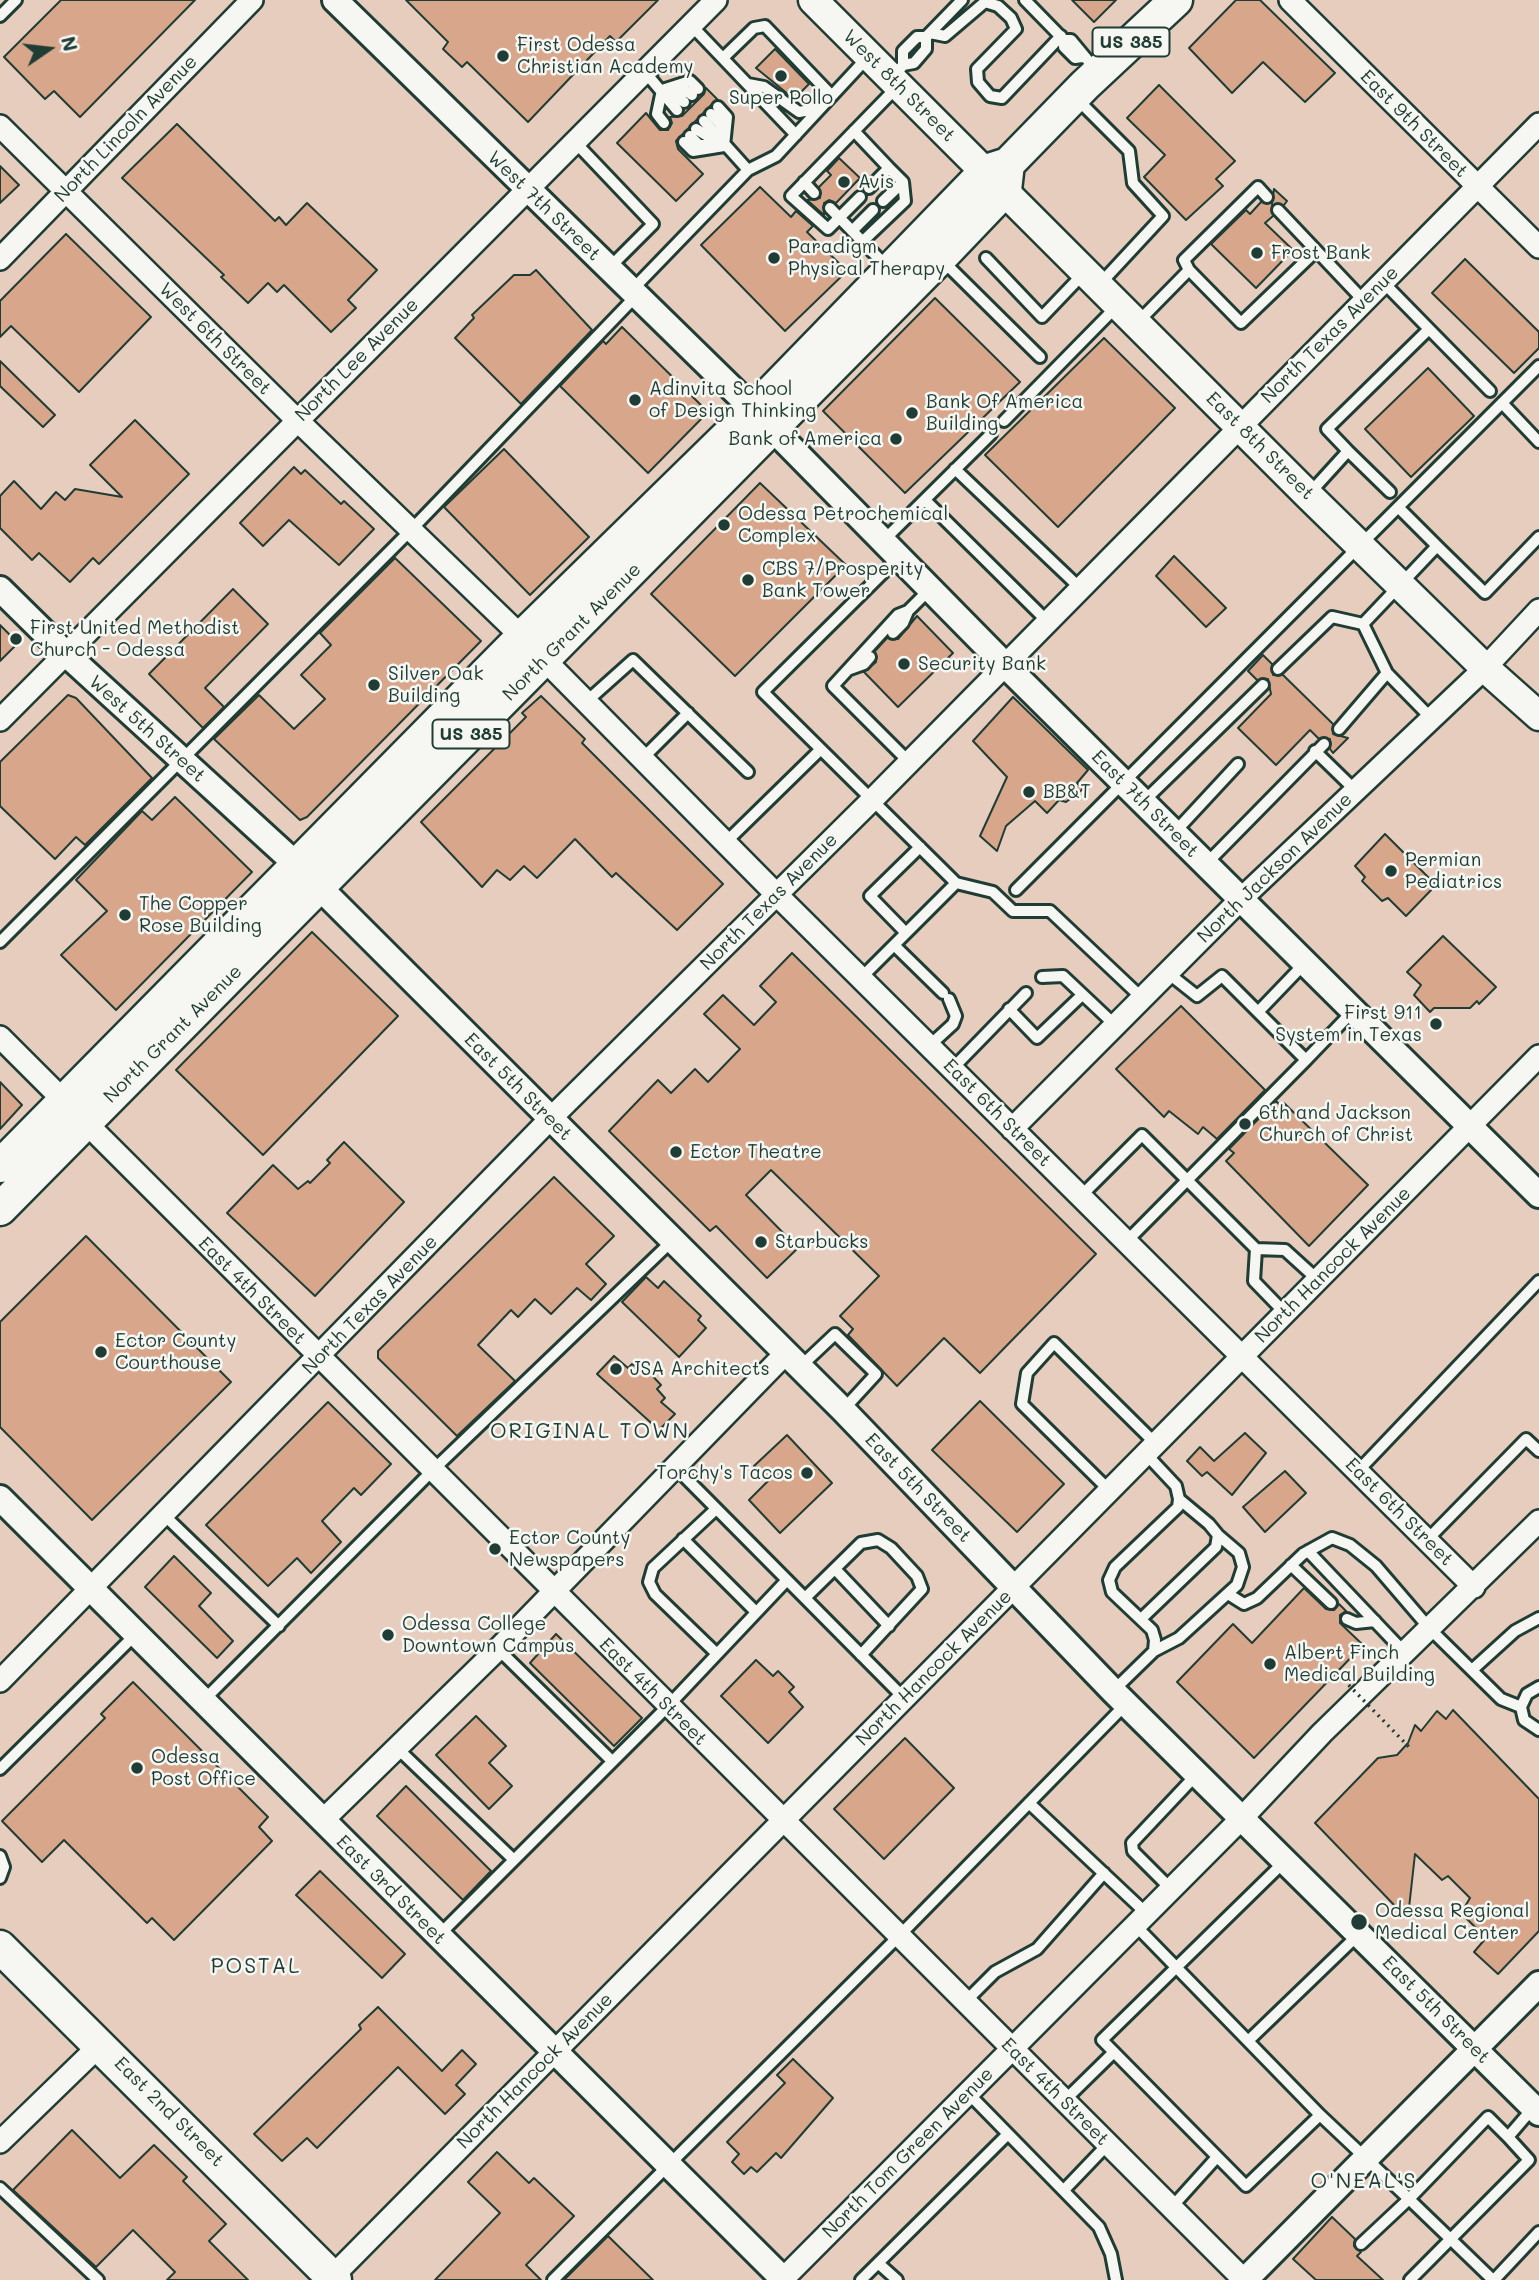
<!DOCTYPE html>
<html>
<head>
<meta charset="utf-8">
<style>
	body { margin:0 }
	#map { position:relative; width:1539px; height:2280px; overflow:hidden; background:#edded3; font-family:Mali,sans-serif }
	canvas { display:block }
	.north { position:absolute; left:14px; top:14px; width:70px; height:70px; -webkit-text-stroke:5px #f6f6f2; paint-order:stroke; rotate:76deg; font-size:19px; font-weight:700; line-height:28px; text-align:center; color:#1f3d34 }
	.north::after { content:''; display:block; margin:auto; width:24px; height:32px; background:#1f3d34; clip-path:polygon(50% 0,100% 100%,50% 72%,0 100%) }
</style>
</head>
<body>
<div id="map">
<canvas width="1539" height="2280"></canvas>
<div class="north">N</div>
</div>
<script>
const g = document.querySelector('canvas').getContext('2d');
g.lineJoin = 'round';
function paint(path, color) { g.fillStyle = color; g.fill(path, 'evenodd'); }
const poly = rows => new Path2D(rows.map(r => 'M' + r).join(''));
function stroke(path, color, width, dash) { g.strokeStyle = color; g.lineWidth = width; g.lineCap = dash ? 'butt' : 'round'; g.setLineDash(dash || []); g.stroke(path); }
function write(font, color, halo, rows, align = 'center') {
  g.font = font + ' Mali,sans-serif'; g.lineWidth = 5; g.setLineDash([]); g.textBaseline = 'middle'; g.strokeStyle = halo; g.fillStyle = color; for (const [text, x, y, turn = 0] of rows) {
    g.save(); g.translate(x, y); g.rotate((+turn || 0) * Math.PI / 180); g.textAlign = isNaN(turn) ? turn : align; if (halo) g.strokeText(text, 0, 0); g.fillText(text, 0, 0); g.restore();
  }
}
paint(poly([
	[0,0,1539,0,1539,2280,0,2280]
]), '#e7cdbd');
const building = poly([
	[61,0,195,0,80,117,54,91,45,99,4,57,61,0],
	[406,0,658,0,616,42,610,36,528,122,467,62,462,67,443,49,448,42,406,0],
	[1072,0,1116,0,1094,22,1072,0],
	[1236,0,1260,0,1335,73,1305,102,1263,62,1232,93,1189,48,1236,0],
	[775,49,809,84,794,99,756,68,775,49],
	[1159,85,1235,161,1216,179,1223,186,1186,220,1144,177,1165,155,1127,118,1159,85],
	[706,88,717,99,676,141,678,149,703,174,676,201,617,143,646,113,660,130,668,130,672,123,670,117,682,116,704,94,706,88],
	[177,124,275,221,279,217,286,225,307,203,377,270,348,300,356,308,331,332,284,285,277,292,268,283,248,303,221,277,224,275,122,178,177,124],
	[839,158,860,178,836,203,829,200,824,203,824,215,807,200,820,198,819,187,831,175,827,171,839,158],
	[0,166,19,185,0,203,0,166],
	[760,187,791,217,796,211,813,226,807,232,847,271,785,331,701,245,760,187],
	[1274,189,1287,201,1284,205,1272,205,1273,216,1265,223,1293,250,1256,288,1211,244,1246,210,1250,214,1261,202,1272,203,1274,189],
	[66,234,151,317,79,392,11,326,0,337,0,301,66,234],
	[1465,259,1539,332,1539,348,1514,373,1432,293,1465,259],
	[536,270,592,330,521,404,455,338,474,318,472,315,514,275,530,275,536,270],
	[935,298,1020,382,905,493,823,411,935,298],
	[622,327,708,412,648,473,560,386,603,341,606,344,622,327],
	[1104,338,1175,408,1058,527,985,455,1104,338],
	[0,361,55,415,43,427,0,386,0,361],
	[1428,368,1474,416,1411,477,1365,429,1428,368],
	[135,420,189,474,99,564,93,558,70,582,39,553,32,560,0,528,0,496,14,481,41,509,56,492,65,500,75,489,122,497,90,465,135,420],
	[504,449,589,537,530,595,444,507,504,449],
	[294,467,301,474,305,470,341,504,344,501,374,529,339,565,289,520,263,546,240,523,294,467],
	[760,483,846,565,735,676,651,594,760,483],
	[1174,556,1226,608,1206,627,1156,576,1174,556],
	[395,558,481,641,307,817,300,820,214,739,259,695,294,729,325,699,301,675,331,645,320,633,395,558],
	[233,589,268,624,205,688,224,707,203,728,149,674,233,589],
	[917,616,953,653,898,707,864,672,876,662,875,651,887,638,898,639,917,616],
	[0,625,18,643,0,661,0,625],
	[1263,655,1272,664,1273,675,1283,675,1333,724,1333,734,1348,738,1333,753,1330,749,1330,739,1318,738,1310,730,1276,765,1238,728,1271,694,1268,679,1257,680,1248,671,1263,655],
	[68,695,76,698,152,778,85,845,76,837,55,859,0,806,0,762,68,695],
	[541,696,585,739,582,743,723,884,677,930,616,873,612,877,575,839,537,878,524,866,510,880,497,870,482,887,421,822,526,717,522,713,541,696],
	[1013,697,1088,770,1077,783,1083,789,1066,802,1059,800,1047,813,1035,801,1006,826,997,851,980,836,1007,777,973,741,1013,697],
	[175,797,252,872,116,1010,61,955,107,911,76,880,142,811,152,820,175,797],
	[1385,834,1436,885,1406,916,1388,898,1382,901,1362,881,1365,877,1355,866,1385,834],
	[312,932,398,1016,263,1155,176,1070,312,932],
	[1443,936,1496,987,1479,1004,1477,1001,1470,1008,1434,1008,1430,1012,1414,995,1421,985,1407,972,1443,936],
	[792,953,1096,1254,980,1373,944,1338,897,1386,848,1335,853,1329,840,1316,879,1276,771,1170,746,1195,798,1248,767,1278,716,1226,710,1231,609,1131,658,1080,671,1093,695,1069,708,1082,740,1049,704,1014,723,995,754,1025,776,1002,760,986,792,953],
	[1181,1006,1265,1090,1217,1139,1203,1127,1198,1134,1169,1111,1164,1117,1116,1069,1181,1006],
	[0,1082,22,1105,0,1129,0,1082],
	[1276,1101,1281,1106,1284,1103,1368,1185,1309,1246,1226,1161,1234,1153,1229,1149,1276,1101],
	[344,1142,404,1202,315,1296,227,1213,273,1165,298,1189,308,1181,310,1183,330,1163,327,1160,344,1142],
	[554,1177,614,1236,586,1264,606,1284,591,1300,577,1288,551,1314,535,1299,518,1317,511,1310,478,1345,515,1381,457,1436,378,1358,378,1351,554,1177],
	[86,1236,231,1382,92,1520,0,1427,0,1322,86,1236],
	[646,1277,658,1288,664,1281,701,1316,698,1320,706,1328,679,1357,622,1302,646,1277],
	[614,1356,628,1368,632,1364,640,1370,645,1368,661,1385,657,1389,665,1398,661,1402,675,1414,659,1430,597,1374,614,1356],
	[980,1401,1064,1484,1017,1532,932,1450,980,1401],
	[328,1402,391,1464,361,1495,354,1488,322,1521,341,1542,311,1573,297,1558,268,1586,206,1525,328,1402],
	[1245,1433,1266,1453,1232,1495,1207,1472,1202,1476,1187,1461,1200,1447,1214,1461,1245,1433],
	[787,1435,832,1483,780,1533,749,1500,768,1481,754,1466,787,1435],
	[1285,1471,1306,1493,1265,1532,1243,1507,1285,1471],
	[174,1556,211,1593,199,1606,233,1641,217,1658,145,1587,174,1556],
	[1304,1588,1326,1609,1334,1610,1339,1604,1346,1611,1340,1615,1340,1623,1363,1645,1254,1758,1177,1682,1233,1624,1252,1643,1304,1588],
	[556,1634,642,1718,614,1746,530,1663,556,1634],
	[756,1660,773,1676,778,1671,794,1687,789,1692,803,1707,768,1743,721,1696,756,1660],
	[133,1682,268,1817,259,1827,272,1841,174,1940,152,1918,147,1923,64,1840,42,1862,2,1821,105,1718,101,1714,133,1682],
	[1453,1710,1539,1799,1539,1931,1498,1974,1474,1952,1486,1938,1461,1913,1470,1898,1448,1876,1442,1880,1415,1854,1409,1908,1397,1908,1315,1823,1378,1758,1397,1755,1408,1743,1415,1725,1421,1731,1437,1711,1446,1719,1453,1710],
	[476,1716,506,1746,489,1763,512,1786,489,1809,436,1755,476,1716],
	[905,1738,954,1788,884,1859,834,1809,905,1738],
	[406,1786,491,1871,463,1900,377,1816,406,1786],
	[320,1871,405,1954,382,1978,296,1895,320,1871],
	[378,2007,442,2071,462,2050,476,2064,456,2085,465,2094,445,2114,398,2067,317,2148,307,2138,282,2161,254,2134,361,2029,359,2025,378,2007],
	[793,2059,833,2098,781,2158,776,2153,757,2172,751,2167,744,2174,732,2162,739,2154,727,2142,785,2083,777,2075,793,2059],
	[72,2130,120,2178,154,2145,187,2177,183,2181,226,2224,209,2241,248,2280,167,2280,175,2272,133,2230,96,2267,13,2190,72,2130],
	[497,2152,529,2183,534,2178,574,2216,526,2265,541,2280,435,2280,500,2213,468,2182,497,2152],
	[1332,2217,1355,2239,1354,2246,1361,2252,1357,2256,1383,2280,1316,2280,1293,2259,1332,2217],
	[608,2236,653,2280,564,2280,608,2236]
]);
paint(building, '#d8a68b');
stroke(building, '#1f3d34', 2);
const service = poly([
	[1025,0,1064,40,1071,40,1095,69],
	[0,16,16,0],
	[691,25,796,135],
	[930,33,945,36,985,2,998,6,1011,18,1016,29,977,69,978,82,990,96,1002,98,1061,36],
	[1064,40,1064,47,1075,58,1082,57],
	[723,58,754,28,765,26,832,96],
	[903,65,903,51,917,37,926,37],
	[645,72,677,110],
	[893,78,903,65,914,63,926,49,926,37,962,0],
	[748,84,764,87,799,112,820,108],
	[662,90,690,81,698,89],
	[662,90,657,114,664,123],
	[668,90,688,92,692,95],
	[668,92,684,102],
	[1076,98,1129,151,1133,183,1163,216,1099,285],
	[718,107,727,117,724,146],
	[711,114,721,125,723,136],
	[704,121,748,170],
	[696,129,722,145],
	[854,131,889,168,869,188],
	[690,136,699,145,708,145],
	[575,142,653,224,608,269],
	[684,142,693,151,724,146],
	[804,182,814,193],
	[860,197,828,229,791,196,898,86],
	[883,201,903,182,889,168],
	[830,208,889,269],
	[1278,210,1364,301],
	[852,231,873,210],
	[863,241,905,201,903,182],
	[986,258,1042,317,1083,274],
	[942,260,1040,357],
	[1189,270,1184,260,1258,187,1267,197],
	[1383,282,1429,329],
	[631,291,748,170,776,156,867,58],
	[1137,323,1189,270,1241,323,1316,251],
	[1502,403,1539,442],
	[1004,421,1117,306],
	[1348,451,1390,492],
	[955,469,1080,588],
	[1308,495,1348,451,1327,429,1429,329,1490,391],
	[925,500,1047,621],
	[1399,508,1437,546],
	[883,541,991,434],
	[899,557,763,692,956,883,993,892,1013,911,1050,911,1142,998],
	[1363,624,1437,546,1485,593,1539,537],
	[893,633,903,623,908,611],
	[850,669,864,664,870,657],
	[1278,669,1332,617,1363,624,1387,673,1431,718],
	[586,702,633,660,748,772],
	[1339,729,1387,673],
	[1315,751,1355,790],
	[642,759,688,713],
	[909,762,833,686,898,615,908,611,930,589],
	[1143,802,1263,685],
	[1174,833,1238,764],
	[725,843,820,750],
	[1206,864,1324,744],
	[1016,890,1539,366],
	[906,933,870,896,920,847],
	[0,942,411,530,636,296],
	[894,945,943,993],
	[1042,977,1063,976,1115,1025],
	[861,978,956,883],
	[1009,1009,1037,1038,1082,995],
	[1258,1012,1305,963],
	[929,1046,953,1024,956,1016,949,999],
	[1306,1060,1353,1011],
	[954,1067,1026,993],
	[1081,1196,1142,1135,1256,1249,1285,1250,1318,1280],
	[1126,1242,1306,1060,1222,976,1197,996,1168,973],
	[1256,1249,1254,1281,1285,1313],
	[800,1367,835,1334,876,1374,843,1410],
	[675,1467,904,1698],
	[1358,1471,1539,1281],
	[1109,1490,1022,1404,1027,1373,1054,1343,1156,1444],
	[716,1509,653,1568,649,1582,655,1594,716,1653],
	[164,1515,279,1626],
	[683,1539,756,1612],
	[1427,1540,1526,1439,1539,1451],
	[1308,1551,1405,1653],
	[1291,1565,1331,1603],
	[835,1569,889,1626],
	[1228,1594,1244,1604,1257,1598,1303,1554,1332,1538,1350,1545,1376,1566,1430,1629,1501,1699,1521,1707],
	[805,1598,861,1543,878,1540,891,1548,917,1576,922,1589,861,1655],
	[1141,1619,1216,1547,1218,1535,1209,1524,1179,1499],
	[1347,1619,1356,1623,1375,1621],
	[498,1649,612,1761],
	[1154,1651,1179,1638,1237,1585,1243,1567,1239,1553,1218,1535],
	[1472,1670,1515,1631,1539,1618],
	[1539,1687,1527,1694,1521,1707,1524,1720,1539,1730],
	[1113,1691,1154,1651,1155,1640,1152,1630,1112,1592,1109,1580,1115,1567,1178,1507,1179,1499,1176,1486,1146,1454],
	[202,1702,432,1471,672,1241],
	[397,1748,513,1859],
	[0,1769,135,1635],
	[1029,1803,1147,1914],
	[0,1856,4,1867,0,1878],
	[1285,1861,1102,2040,1246,2186,1320,2115],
	[1171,1889,1133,1851,1132,1843,1197,1774],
	[1135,1925,1320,2115,1409,2199,1488,2117,1508,2137,1533,2108],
	[439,1935,667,1707,787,1580],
	[965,2002,995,1972,1037,1949,1104,1873],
	[1248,2041,1359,1934],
	[968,2093,1099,2227,1111,2254,1116,2280],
	[1064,2101,1114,2052],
	[0,2188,98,2280],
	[1064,2190,1108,2144],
	[1171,2208,1217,2157],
	[1361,2244,1409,2199,1493,2280],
	[878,2263,897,2280],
	[553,2280,899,1936,1126,1704],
	[861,2280,1008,2134],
	[1410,2280,1529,2160,1508,2137],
	[1494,2280,1539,2232]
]);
const minor = poly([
	[1290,0,1539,247],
	[0,126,297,420,522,637,777,895,1474,1587],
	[0,259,252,0],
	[0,720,716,0],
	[0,1037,1244,2280],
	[1012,1129,1241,899,1485,668,1539,610],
	[0,1681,550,1119,873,799,1539,124],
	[322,1821,498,1649,786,1353],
	[0,2142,101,2044],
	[329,2280,1539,1056],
	[782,2280,1242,1818,1322,1733,1539,1521]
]);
const tertiary = poly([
	[335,0,754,410,1005,665,1539,1195],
	[0,589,66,654,297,865,843,1410,1113,1691,1539,2113],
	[0,1498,784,2280],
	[1245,2280,1539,1984]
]);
const secondary = poly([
	[813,0,1308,495,1485,668,1539,716]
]);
const primary = poly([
	[0,1166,522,637,754,410,986,171,1008,164,1085,85,1176,0],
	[0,1209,940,258,1005,190,1008,164],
	[0,1947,335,2280]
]);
stroke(service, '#1f3d34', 16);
stroke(minor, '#1f3d34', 26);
stroke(tertiary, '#1f3d34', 30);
stroke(secondary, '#1f3d34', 33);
stroke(primary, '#1f3d34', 37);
stroke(service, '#f6f6f2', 10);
stroke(minor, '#f6f6f2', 21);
stroke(tertiary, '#f6f6f2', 24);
stroke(secondary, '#f6f6f2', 28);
stroke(primary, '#f6f6f2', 32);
stroke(poly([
	[1334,1670,1410,1748]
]), '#1f3d34', 3.5, [2, 5]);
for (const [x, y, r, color] of [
	[503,56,7,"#1f3d34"],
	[781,76,7,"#1f3d34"],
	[844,182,7,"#1f3d34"],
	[1257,253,7,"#1f3d34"],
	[774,258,7,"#1f3d34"],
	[635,400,7,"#1f3d34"],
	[912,413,7,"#1f3d34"],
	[896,439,7,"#1f3d34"],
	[724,525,7,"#1f3d34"],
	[748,580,7,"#1f3d34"],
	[16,639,7,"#1f3d34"],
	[904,664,7,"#1f3d34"],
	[374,685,7,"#1f3d34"],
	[1029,792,7,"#1f3d34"],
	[1391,871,7,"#1f3d34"],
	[125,915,7,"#1f3d34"],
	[1436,1024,7,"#1f3d34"],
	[1245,1124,7,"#1f3d34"],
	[676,1152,7,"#1f3d34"],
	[761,1242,7,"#1f3d34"],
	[101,1352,7,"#1f3d34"],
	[616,1369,7,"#1f3d34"],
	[807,1473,7,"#1f3d34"],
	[495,1549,7,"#1f3d34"],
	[388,1635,7,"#1f3d34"],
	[1270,1664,7,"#1f3d34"],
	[137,1768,7,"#1f3d34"],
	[1359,1922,9,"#1f3d34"]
]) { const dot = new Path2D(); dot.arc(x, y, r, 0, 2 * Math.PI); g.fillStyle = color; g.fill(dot); stroke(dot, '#f6f6f2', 2.5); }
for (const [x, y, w] of [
	[1131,42,77],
	[471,734,77]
]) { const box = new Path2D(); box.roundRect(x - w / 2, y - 14.5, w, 29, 5); g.fillStyle = '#f6f6f2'; g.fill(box); stroke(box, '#1f3d34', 2); }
write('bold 18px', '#1f3d34', null, [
	["US 385",1131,42],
	["US 385",471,734]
]);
write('19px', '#1f3d34', '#f6f6f2', [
	["First Odessa",517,45],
	["Christian Academy",517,67],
	["Super Pollo",781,98,"center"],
	["Avis",858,182],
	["Paradigm",788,247],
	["Physical Therapy",788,269],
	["Frost Bank",1271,253],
	["Adinvita School",649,389],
	["of Design Thinking",649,411],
	["Bank Of America",926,402],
	["Building",926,424],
	["Bank of America",882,439,"right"],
	["Odessa Petrochemical",738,514],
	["Complex",738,536],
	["CBS 7/Prosperity",762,569],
	["Bank Tower",762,591],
	["First United Methodist",30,628],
	["Church - Odessa",30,650],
	["Security Bank",918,664],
	["Silver Oak",388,674],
	["Building",388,696],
	["BB&T",1043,792],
	["Permian",1405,860],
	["Pediatrics",1405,882],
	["The Copper",139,904],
	["Rose Building",139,926],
	["First 911",1422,1013,"right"],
	["System in Texas",1422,1035,"right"],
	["6th and Jackson",1259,1113],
	["Church of Christ",1259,1135],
	["Ector Theatre",690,1152],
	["Starbucks",775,1242],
	["Ector County",115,1341],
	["Courthouse",115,1363],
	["JSA Architects",630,1369],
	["Torchy's Tacos",793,1473,"right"],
	["Ector County",509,1538],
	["Newspapers",509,1560],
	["Odessa College",402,1624],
	["Downtown Campus",402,1646],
	["Albert Finch",1284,1653],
	["Medical Building",1284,1675],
	["Odessa",151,1757],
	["Post Office",151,1779],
	["Odessa Regional",1375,1911],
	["Medical Center",1375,1933]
], 'left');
write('19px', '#1f3d34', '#f6f6f2', [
	["West 8th Street",899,86,45],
	["East 9th Street",1414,124,45],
	["North Lincoln Avenue",126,129,-46],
	["West 7th Street",544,206,44],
	["North Texas Avenue",1330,335,-45],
	["West 6th Street",215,339,45],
	["North Lee Avenue",357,360,-45],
	["East 8th Street",1260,446,45],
	["North Grant Avenue",572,632,-45],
	["West 5th Street",147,729,42],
	["East 7th Street",1145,804,45],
	["North Jackson Avenue",1275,868,-44],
	["North Texas Avenue",769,902,-45],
	["North Grant Avenue",173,1034,-45],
	["East 5th Street",518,1087,45],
	["East 6th Street",997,1113,45],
	["North Hancock Avenue",1333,1265,-45],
	["East 4th Street",252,1291,45],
	["North Texas Avenue",370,1305,-46],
	["East 5th Street",918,1488,46],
	["East 6th Street",1399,1512,45],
	["North Hancock Avenue",934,1668,-45],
	["East 4th Street",653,1692,45],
	["East 3rd Street",391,1890,45],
	["East 5th Street",1436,2010,45],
	["North Hancock Avenue",535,2071,-45],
	["East 4th Street",1055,2092,45],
	["East 2nd Street",169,2112,45],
	["North Tom Green Avenue",908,2153,-45]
]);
g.letterSpacing = '2px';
write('21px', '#1f3d34', '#f6f6f2', [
	["ORIGINAL TOWN",590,1432],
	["POSTAL",256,1967],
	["O'NEAL'S",1364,2182]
]);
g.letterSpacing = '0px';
</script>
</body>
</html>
